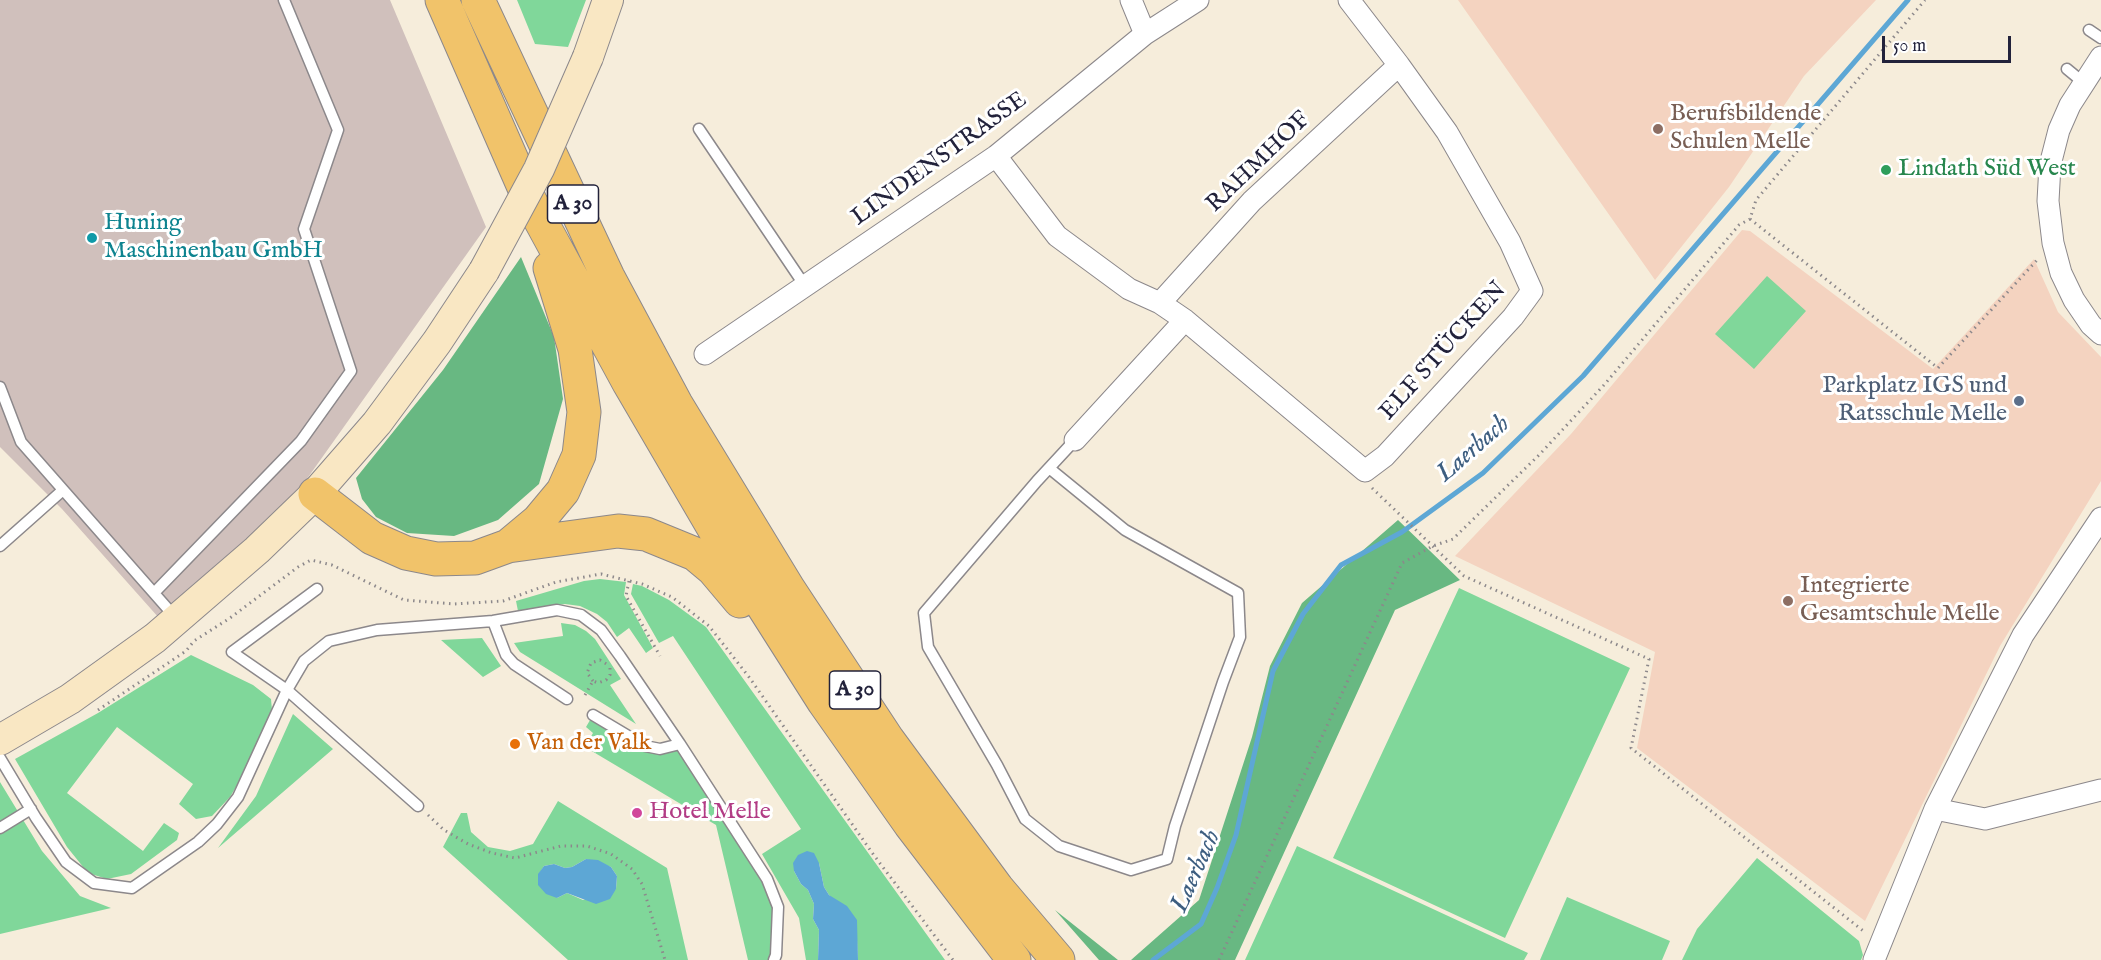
<!DOCTYPE html>
<html>
<head>
<meta charset="utf-8">
<style>
	body { margin:0 }
	#map { position:relative; width:2101px; height:960px; overflow:hidden; background:#f6eddb; font-family:"IM FELL English",serif }
	canvas { display:block }
	.scale { position:absolute; left:1882px; top:36px; width:129px; height:27px; box-sizing:border-box; border:3px solid #22223b; border-top:0; padding-left:8px; font-size:18px; line-height:21px; white-space:nowrap; color:#22223b; -webkit-text-stroke:4px #fff; paint-order:stroke }
</style>
</head>
<body>
<div id="map">
<canvas width="2101" height="960"></canvas>
<div class="scale">50 m</div>
</div>
<script>
const g = document.querySelector('canvas').getContext('2d');
g.lineJoin = 'round';
function paint(path, color) { g.fillStyle = color; g.fill(path, 'evenodd'); }
const poly = rows => new Path2D(rows.map(r => 'M' + r).join(''));
function stroke(path, color, width, dash) { g.strokeStyle = color; g.lineWidth = width; g.lineCap = dash ? 'butt' : 'round'; g.setLineDash(dash || []); g.stroke(path); }
function write(font, color, halo, rows, align = 'center') {
  g.font = font + ' "IM FELL English",serif'; g.lineWidth = 6; g.setLineDash([]); g.textBaseline = 'middle'; g.strokeStyle = halo; g.fillStyle = color; for (const [text, x, y, turn = 0] of rows) {
    g.save(); g.translate(x, y); g.rotate((+turn || 0) * Math.PI / 180); g.textAlign = isNaN(turn) ? turn : align; if (halo) g.strokeText(text, 0, 0); g.fillText(text, 0, 0); g.restore();
  }
}
paint(poly([
	[1458,0,1876,0,1804,76,1729,187,1655,280],
	[1742,230,1750,231,1933,369,2034,259,2058,312,2101,357,2101,481,2000,646,1865,921,1637,748,1655,652,1455,556,1571,434]
]), '#f4d3c0');
paint(poly([
	[0,0,390,0,486,227,294,497,159,618,62,509,0,447]
]), '#d0c0bc');
paint(poly([
	[517,0,586,0,568,47,535,44],
	[1767,276,1806,311,1754,369,1715,334],
	[600,579,626,582,624,595,653,648,646,653,629,628,617,637,607,622,597,614,580,606,565,604,518,611,516,601,584,581],
	[633,584,642,586,669,600,706,627,945,960,858,960,856,920,829,895,824,887,819,863,794,871,801,884,808,890,814,904,813,919,819,930,818,960,806,960,799,918,762,854,801,829,673,636,659,643,631,594],
	[1459,588,1630,668,1505,938,1333,858],
	[561,623,575,625,586,631,595,639,621,679,610,685,636,724,520,652,514,643,563,636],
	[482,638,501,666,483,677,441,640],
	[191,655,253,685,271,699,272,710,243,775,230,797,212,816,196,819,179,804,193,784,117,727,67,793,143,851,164,823,179,833,177,840,131,874,107,879,88,873,67,847,15,759,98,713],
	[293,714,333,749,218,848,256,796],
	[593,715,645,746,680,744,778,907,774,960,748,960,716,825,585,747,593,733,586,727],
	[0,782,42,851,80,896,111,908,0,934],
	[558,801,667,868,688,960,568,960,443,847,461,813,467,813,471,832,488,847,510,851,533,844],
	[586,859,611,867,617,876,616,889,583,900,567,893,557,898,539,874,544,866,554,864,565,868,572,867],
	[1297,846,1528,953,1524,960,1245,960],
	[1757,858,1859,941,1863,955,1861,960,1682,960,1697,929],
	[1567,897,1670,941,1662,960,1540,960]
]), '#80d79a');
paint(poly([
	[521,257,554,337,563,399,539,484,498,520,454,536,407,533,376,517,362,499,356,478,443,370],
	[1398,520,1460,580,1395,610,1235,960,1131,960,1199,900,1252,737,1270,666,1302,603],
	[1055,910,1118,960,1099,960]
]), '#68b882');
paint(poly([
	[807,851,814,853,819,863,824,887,829,895,847,906,857,920,858,960,818,960,819,930,813,919,814,904,808,890,801,884,794,871,793,863,798,855],
	[586,859,598,860,611,867,617,876,616,889,610,899,596,904,567,893,557,898,546,894,538,885,538,874,544,866,554,864,565,868,572,867]
]), '#5da7d5');
stroke(poly([
	[1153,960,1201,924,1217,888,1236,835,1273,671,1303,614,1341,565,1402,532,1483,473,1583,376,1908,0]
]), '#5da7d5', 5);
const lane = poly([
	[2089,30,2101,38],
	[2067,69,2084,83],
	[699,129,805,286],
	[0,387,21,442,175,617],
	[1049,468,1125,530,1238,593,1240,637,1223,682,1175,826,1167,859,1131,870,1059,846,1025,819,997,765,928,647,924,613,1037,481,1075,440],
	[0,546,63,490],
	[317,589,232,652,287,690,304,661,329,641,377,630,493,621,557,610,581,615,601,630,620,656,680,744,767,879,778,907,776,955,774,960],
	[154,593,301,441,351,371,304,229,338,130,284,0],
	[493,621,506,655,514,664,567,699],
	[593,715,645,746,660,749,680,744],
	[0,758,36,818,66,862,94,883,132,888,198,842,217,824,238,797,287,690,418,806],
	[0,828,31,809]
]);
const street = poly([
	[1131,0,1145,34],
	[2101,57,2070,105,2059,130,2050,165,2048,201,2053,243,2061,273,2074,300,2091,325,2101,334],
	[996,156,1057,236,1129,289,1160,303,1185,320,1365,471,1385,456,1513,317,1532,291,1510,242,1447,132,1399,65,1349,0],
	[1160,303,1252,201,1399,65],
	[705,354,996,156,1145,34,1198,0],
	[1075,440,1185,320],
	[1935,809,1985,819,2101,790],
	[1874,960,1935,809,2023,635,2101,518]
]);
const secondary = poly([
	[588,57,608,0],
	[0,740,70,699,155,638,257,550,315,494,377,423,437,342,484,271]
]);
const highway = poly([
	[442,0,530,201,629,383,716,532,824,702,910,824,1014,960],
	[478,0,608,277,676,404,788,588,888,740,997,888,1058,960],
	[315,494,372,538,406,553,436,559,475,558,508,546,618,531,646,534,695,554,713,569,740,601],
	[508,546,538,521,563,491,579,455,584,412,575,349,550,268]
]);
stroke(lane, '#8c888b', 13);
stroke(street, '#8c888b', 23);
stroke(secondary, '#8c888b', 32);
stroke(highway, '#8c888b', 35);
stroke(poly([
	[1750,219,1938,368,2038,259],
	[1372,488,1464,576,1649,659,1631,748,1866,933],
	[629,581,626,596,660,656],
	[593,681,587,673,591,663,600,660,608,665],
	[585,695,593,681,598,683,606,680,610,675,610,665],
	[98,710,186,651,194,641,230,618,298,567,311,560,332,565,404,600,454,604,503,601,556,582,601,574,642,584,672,597,709,626,749,677,873,854,953,960],
	[428,815,444,830,468,844,492,853,515,858,561,846,587,846,611,854,632,869,642,884,665,960],
	[1219,960,1402,563,1433,546,1453,539,1540,454,1604,385,1739,225,1750,219,1756,200,1925,0]
]), '#8c888b', 3, [1.5, 4.5]);
stroke(lane, '#fff', 10);
stroke(street, '#fff', 21);
stroke(secondary, '#f9e7c3', 30);
stroke(highway, '#f1c36a', 33);
const secondaryBridge = poly([
	[484,271,539,169,588,57]
]);
stroke(secondaryBridge, '#8c888b', 32, []);
stroke(secondaryBridge, '#f9e7c3', 30);
for (const [x, y, r, color] of [
	[1658,129,6,"#8d6e63"],
	[1886,170,6,"#2e9e5b"],
	[92,238,6,"#0f9aa8"],
	[2019,401,6,"#5c6f8a"],
	[1788,601,6,"#8d6e63"],
	[515,744,6,"#e8710a"],
	[637,813,6,"#d1479c"]
]) { const dot = new Path2D(); dot.arc(x, y, r, 0, 2 * Math.PI); g.fillStyle = color; g.fill(dot); stroke(dot, '#fff', 2); }
for (const [x, y, w] of [
	[573,204,51],
	[855,690,51]
]) { const box = new Path2D(); box.roundRect(x - w / 2, y - 19, w, 38, 4.5); g.fillStyle = '#fff'; g.fill(box); stroke(box, '#22223b', 1.5); }
write('bold 22px', '#22223b', null, [
	["A 30",573,204],
	["A 30",855,690]
]);
write('24px', '#785e54', '#fff', [
	["Berufsbildende",1670,115],
	["Schulen Melle",1670,143],
	["Integrierte",1800,587],
	["Gesamtschule Melle",1800,615]
], 'left');
write('24px', '#22223b', '#fff', [
	["LINDENSTRASSE",940,160,-36],
	["RAHMHOF",1259,163,-44],
	["ELF STÜCKEN",1444,352,-48]
]);
write('24px', '#27864d', '#fff', [
	["Lindath Süd West",1898,170]
], 'left');
write('24px', '#0d838f', '#fff', [
	["Huning",104,224],
	["Maschinenbau GmbH",104,252]
], 'left');
write('24px', '#4e5e75', '#fff', [
	["Parkplatz IGS und",2007,387],
	["Ratsschule Melle",2007,415]
], 'right');
write('24px', '#c56008', '#fff', [
	["Van der Valk",527,744]
], 'left');
write('24px', '#b23c85', '#fff', [
	["Hotel Melle",649,813]
], 'left');
write('italic 26px', '#3d5e80', '#fff', [
	["Laerbach",1474,450,-41],
	["Laerbach",1197,872,-66]
]);
</script>
</body>
</html>
